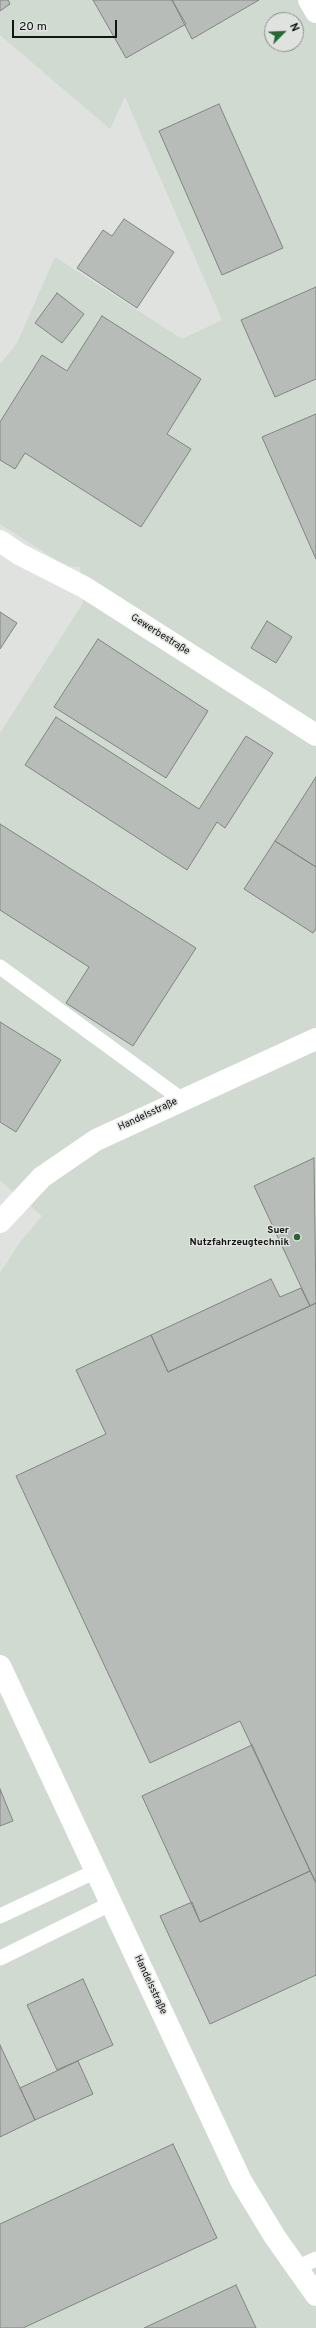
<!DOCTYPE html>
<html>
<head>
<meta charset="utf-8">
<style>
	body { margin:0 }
	#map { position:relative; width:316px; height:2328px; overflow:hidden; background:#dfe2df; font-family:Overpass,sans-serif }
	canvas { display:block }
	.north { position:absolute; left:264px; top:12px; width:40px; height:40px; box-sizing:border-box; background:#dfe2df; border:1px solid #8d908d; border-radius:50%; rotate:66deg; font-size:11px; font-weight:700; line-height:16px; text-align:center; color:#131513 }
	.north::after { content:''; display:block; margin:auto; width:14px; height:18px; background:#276731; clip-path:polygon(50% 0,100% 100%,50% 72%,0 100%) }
	.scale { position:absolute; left:12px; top:20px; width:105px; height:18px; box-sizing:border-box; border:2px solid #131513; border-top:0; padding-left:5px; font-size:12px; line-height:14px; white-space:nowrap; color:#131513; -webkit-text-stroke:3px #dfe2df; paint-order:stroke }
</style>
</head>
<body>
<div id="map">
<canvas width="316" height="2328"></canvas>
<div class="north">N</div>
<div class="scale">20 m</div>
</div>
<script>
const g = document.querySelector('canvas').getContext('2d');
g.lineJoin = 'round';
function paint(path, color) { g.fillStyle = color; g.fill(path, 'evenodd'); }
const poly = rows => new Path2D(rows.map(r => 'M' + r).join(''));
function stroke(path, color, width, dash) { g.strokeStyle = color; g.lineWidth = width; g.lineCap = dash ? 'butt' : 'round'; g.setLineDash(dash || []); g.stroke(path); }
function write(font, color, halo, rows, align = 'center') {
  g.font = font + ' Overpass,sans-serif'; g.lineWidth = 3; g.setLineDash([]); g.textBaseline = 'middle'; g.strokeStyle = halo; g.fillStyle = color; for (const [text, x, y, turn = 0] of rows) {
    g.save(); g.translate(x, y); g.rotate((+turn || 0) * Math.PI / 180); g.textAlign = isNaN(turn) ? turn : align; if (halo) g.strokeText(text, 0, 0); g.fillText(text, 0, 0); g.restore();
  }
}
paint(poly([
	[0,0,316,0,316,2328,0,2328,0,1273,20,1242,42,1216,0,1181,0,733,83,603,80,567,69,566,55,559,0,524,0,364,17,343,55,257,182,339,222,320,125,97,110,129,0,35],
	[272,20,296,20,296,44,272,44]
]), '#d0dad0');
const building = poly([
	[0,0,8,0,10,4,0,11,0,0],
	[93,0,172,0,186,24,126,58,93,0],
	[172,0,259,0,192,39,172,0],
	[219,104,283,248,222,275,159,131,219,104],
	[124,219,174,252,137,308,77,268,103,230,112,236,124,219],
	[316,287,316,379,275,397,241,320,316,287],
	[57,293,84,314,62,343,35,323,57,293],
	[102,316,201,379,167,434,191,449,141,527,25,453,15,469,0,460,0,422,42,355,67,371,102,316],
	[316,414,316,559,262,437,316,414],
	[0,612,17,623,0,649,0,612],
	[267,621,292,637,276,663,251,648,267,621],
	[98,639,208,711,166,778,54,707,98,639],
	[56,717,199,809,246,736,273,753,225,828,217,822,187,870,25,765,56,717],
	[316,777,316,867,275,841,316,777],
	[0,824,196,948,133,1046,66,1003,89,967,0,910,0,824],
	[275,841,316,867,316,929,313,933,244,889,275,841],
	[0,1022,61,1060,16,1132,0,1122,0,1022],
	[314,1158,316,1303,310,1306,254,1186,314,1158],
	[271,1279,280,1297,301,1288,310,1306,168,1372,151,1335,271,1279],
	[316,1303,316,1883,240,1721,150,1763,16,1476,106,1434,76,1370,151,1335,168,1372,316,1303],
	[252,1745,310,1871,200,1922,142,1796,252,1745],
	[0,1789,13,1821,0,1826,0,1789],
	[310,1871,316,1883,316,1975,210,2024,160,1916,192,1902,200,1922,310,1871],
	[83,1979,113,2045,57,2070,27,2005,83,1979],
	[0,2045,35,2120,0,2137,0,2045],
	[78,2061,93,2094,35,2120,20,2088,78,2061],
	[173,2144,217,2238,23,2328,0,2328,0,2224,173,2144],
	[236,2285,256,2328,144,2328,236,2285]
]);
paint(building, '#b8bcb9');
stroke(building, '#828582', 1);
stroke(poly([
	[0,967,181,1099],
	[0,1916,96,1871],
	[0,1958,112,1903],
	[296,2268,316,2259]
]), '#fff', 15);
stroke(poly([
	[0,541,19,554,84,587,316,735],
	[0,1222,42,1177,96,1140,316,1039],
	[0,1666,241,2181,275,2237,316,2295]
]), '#fff', 22);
stroke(poly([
	[309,0,316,12]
]), '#fff', 22);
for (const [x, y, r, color] of [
	[297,1237,4,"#276731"]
]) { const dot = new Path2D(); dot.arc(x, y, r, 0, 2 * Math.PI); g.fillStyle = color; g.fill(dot); stroke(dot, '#dfe2df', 1.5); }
write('10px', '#131513', '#dfe2df', [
	["Gewerbestraße",160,635,32],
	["Handelsstraße",148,1115,-25],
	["Handelsstraße",150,1985,65]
]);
write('bold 10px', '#131513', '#dfe2df', [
	["Suer",289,1231],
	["Nutzfahrzeugtechnik",289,1243]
], 'right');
</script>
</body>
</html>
